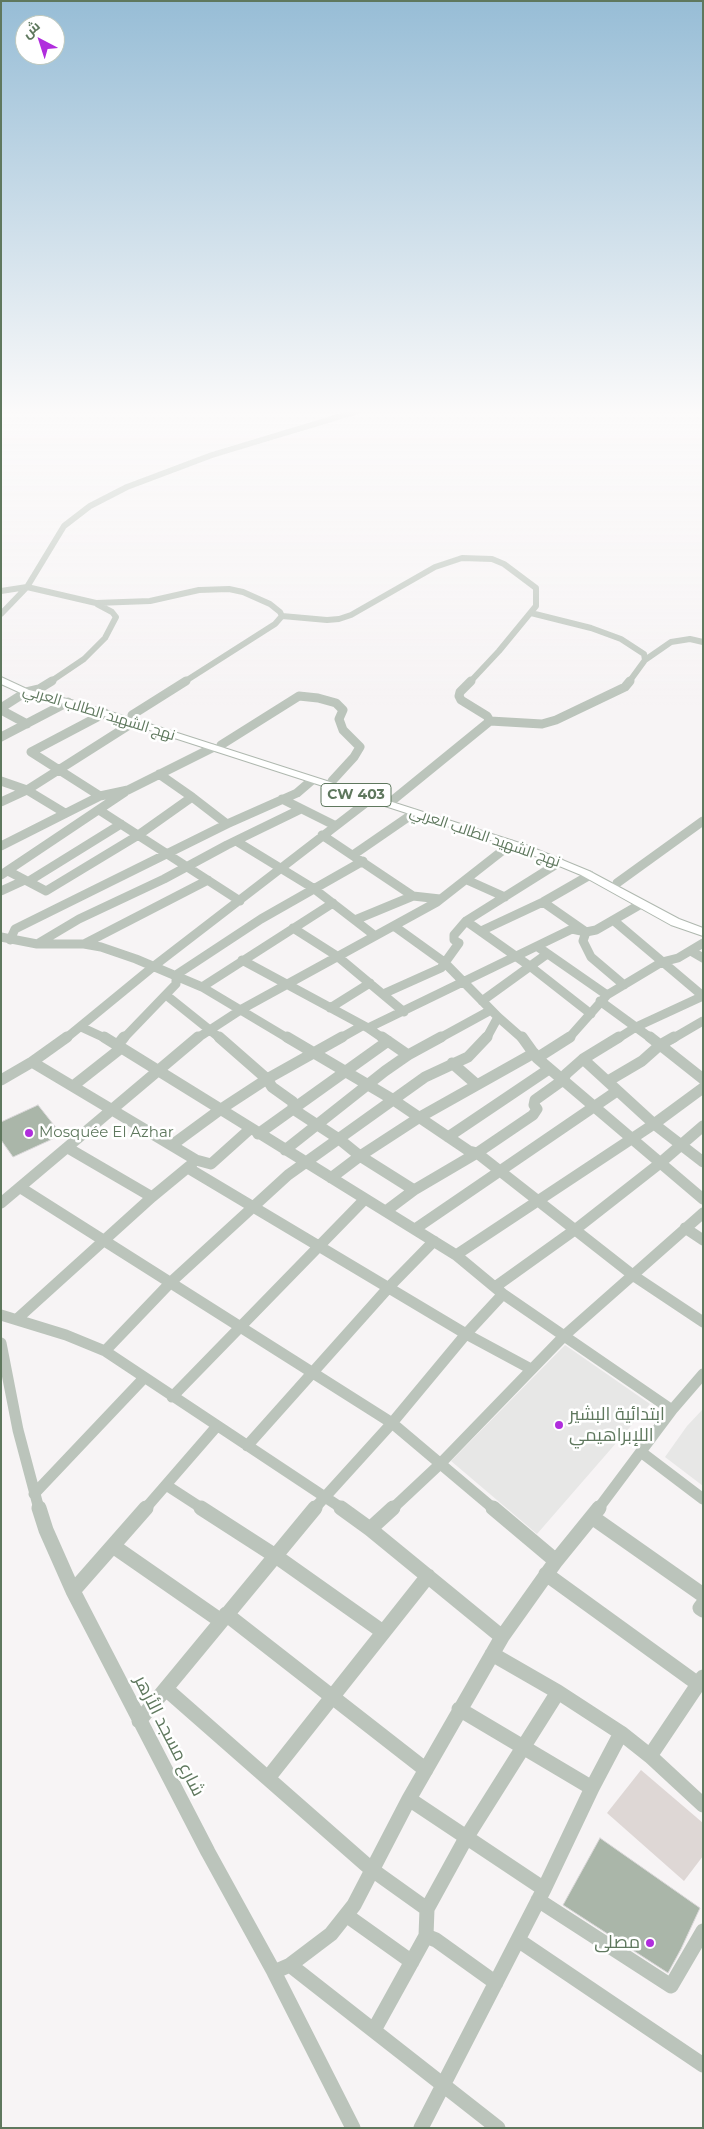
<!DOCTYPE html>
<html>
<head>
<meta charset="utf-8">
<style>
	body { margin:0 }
	#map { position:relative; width:704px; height:2129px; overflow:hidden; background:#f7f4f5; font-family:Montserrat,Cairo,sans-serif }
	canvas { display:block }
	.frame { position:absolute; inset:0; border:2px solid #5f785e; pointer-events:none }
	.north { position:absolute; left:15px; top:15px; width:50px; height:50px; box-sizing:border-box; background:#fff; border:1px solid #bfc9bf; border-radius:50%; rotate:320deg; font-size:14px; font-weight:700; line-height:20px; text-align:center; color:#5f785e }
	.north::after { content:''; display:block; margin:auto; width:18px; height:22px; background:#b02ddd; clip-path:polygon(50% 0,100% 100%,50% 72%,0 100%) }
</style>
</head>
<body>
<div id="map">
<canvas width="704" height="2129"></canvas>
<div class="frame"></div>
<div class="north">ش</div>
</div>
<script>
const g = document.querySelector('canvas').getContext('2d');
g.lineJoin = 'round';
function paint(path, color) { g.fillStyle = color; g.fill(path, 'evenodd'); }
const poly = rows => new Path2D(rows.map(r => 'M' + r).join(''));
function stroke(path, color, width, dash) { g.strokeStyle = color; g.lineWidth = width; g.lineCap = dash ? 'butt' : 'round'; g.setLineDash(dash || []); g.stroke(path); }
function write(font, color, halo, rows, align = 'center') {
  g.font = font + ' Montserrat,Cairo,sans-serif'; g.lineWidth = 5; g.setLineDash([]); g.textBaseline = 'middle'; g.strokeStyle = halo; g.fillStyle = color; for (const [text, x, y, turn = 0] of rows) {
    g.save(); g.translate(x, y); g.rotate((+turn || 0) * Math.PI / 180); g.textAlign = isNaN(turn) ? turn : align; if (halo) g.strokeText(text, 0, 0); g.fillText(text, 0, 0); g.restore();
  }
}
paint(poly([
	[565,1345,650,1404,537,1534,451,1461],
	[703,1409,703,1486,665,1457,687,1426]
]), '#e7e7e6');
paint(poly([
	[641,1770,703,1823,703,1856,684,1881,607,1813]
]), '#ded7d5');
const building = poly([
	[38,1105,57,1129,54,1130,59,1136,13,1157,1,1140,1,1122,38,1105],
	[600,1838,700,1908,681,1949,668,1973,563,1905,600,1838]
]);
paint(building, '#aab6a9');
stroke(building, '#d8d6d7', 1);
const major = poly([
	[1,677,29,690,71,700,137,720,526,845,589,871,679,919,703,928,703,936,671,925,581,875,518,849,131,724,65,704,23,694,1,684,1,677]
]);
stroke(major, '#afb8af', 2);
stroke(poly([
	[1,591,27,587,96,603,150,601,199,590,229,589,243,592,270,604,280,612,282,616,275,624,184,682],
	[531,613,591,628,621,639,644,654,645,660,629,682],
	[1,614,27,587,64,526,90,506,127,487,212,455,358,411],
	[282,616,327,620,339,619,351,615,435,567,462,558,492,559,504,564,536,588,536,606,499,651,470,682],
	[645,660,671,642,690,639,703,642],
	[50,682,84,659,105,638,116,617,112,612,97,604]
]), '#bbc4bb', 6);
stroke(poly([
	[1,708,26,692,39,689,52,681],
	[1,710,27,724],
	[132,715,186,681],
	[490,721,542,724,556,720,625,687,630,681],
	[1,737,68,702],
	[221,745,299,696,318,698,336,703,343,710,339,719,343,730,360,747,354,757,332,781],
	[1,781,27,790,65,813],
	[100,796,31,752,105,713],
	[192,797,227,824],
	[282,799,334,825],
	[393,800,490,721,487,716,461,700,459,696,460,692,471,681],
	[1,802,27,790,134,722],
	[99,810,240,901],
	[322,835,413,896,440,899],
	[236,841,313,888,374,935],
	[1,846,100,796,128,790,212,748],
	[353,855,414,813],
	[8,871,46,891,137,836,192,797,159,774],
	[1,875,125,792],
	[467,880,505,897],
	[29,881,121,824],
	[617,883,703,821],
	[1,891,25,880],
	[543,902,586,932,583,941,591,957,624,985],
	[355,920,413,896],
	[613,920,703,996],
	[466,921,531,967,591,1014],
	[394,926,444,962,498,1017,523,1039],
	[293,928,337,956,404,1012],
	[481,931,543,902,590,875],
	[1,937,37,944,84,944,101,947,136,959,202,987,289,1039],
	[10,940,15,929,227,824,297,793,311,781],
	[37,944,79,919,164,879,227,845,301,809],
	[84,944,208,880],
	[538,947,607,995],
	[691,951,703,958],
	[242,960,368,1028,384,1039],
	[202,987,333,903],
	[383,994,441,968,459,943,454,940,454,935,466,921,560,862],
	[166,995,221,1039],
	[482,1001,547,954],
	[600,1001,652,1039],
	[330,1008,370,983],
	[81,1027,107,1039],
	[368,1028,572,929,586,932,596,930,641,904],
	[65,1039,154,966,376,795],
	[123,1039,176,984,176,975,261,919,363,861],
	[196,1039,242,1009,437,902,511,844],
	[339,1039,362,1026],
	[438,1039,491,1010],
	[486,1039,498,1017],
	[568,1039,607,995,662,962,678,958,703,943],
	[617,1039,636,1027,703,996],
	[672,1039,703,1021]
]), '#bbc4bb', 9);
stroke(poly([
	[104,1037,456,1255,503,1294,672,1410],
	[219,1037,267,1079,272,1087,293,1102,293,1109,339,1139,360,1156,414,1190],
	[287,1037,392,1099,469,1151,477,1153,634,1276,703,1322],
	[382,1037,408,1055],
	[522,1037,537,1058,703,1199],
	[650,1037,703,1079],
	[537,1058,570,1037],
	[583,1059,654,1124,703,1162],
	[32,1062,196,1160,211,1164,250,1129],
	[452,1063,476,1084],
	[1,1080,32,1062,67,1037],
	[608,1081,642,1061,660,1045,674,1037],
	[73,1086,120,1049,120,1042,124,1037],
	[258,1134,388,1041],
	[448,1137,549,1069],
	[172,1145,221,1109,267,1079,342,1037],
	[68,1148,152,1197],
	[285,1150,385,1071,408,1055,441,1037],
	[188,1168,466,1334,531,1369],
	[331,1178,360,1156,420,1117,534,1053],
	[21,1188,392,1423,494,1509],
	[1,1203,198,1037],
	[386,1211,414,1190,477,1153,533,1115,537,1109,534,1105,535,1100,563,1080,566,1074,583,1059,619,1037],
	[685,1228,703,1240],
	[415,1229,617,1091],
	[456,1255,654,1124,703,1088],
	[495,1287,576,1229,659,1164,703,1126],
	[1,1315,66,1335,105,1351,171,1282,288,1175,425,1077,468,1057,487,1037],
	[17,1319,152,1197,192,1164],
	[1,1343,18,1430,39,1509],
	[105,1351,343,1509],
	[172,1397,365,1199],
	[247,1446,389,1287,434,1241],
	[641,1452,703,1499],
	[166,1485,203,1509],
	[34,1494,144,1378],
	[145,1509,217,1426],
	[314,1509,392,1423,466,1334,503,1294],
	[392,1509,440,1464,565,1335,703,1213],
	[598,1509,672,1410,703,1374]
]), '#bbc4bb', 11);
stroke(poly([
	[39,1508,46,1530,73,1591,208,1852,274,1972,353,2128],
	[201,1508,277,1557,383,1632],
	[341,1508,370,1529,502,1637],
	[493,1508,556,1561],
	[592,1517,703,1595],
	[370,1529,393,1508],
	[113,1546,221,1621],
	[546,1574,698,1684],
	[73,1591,146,1508],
	[703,1604,700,1608,703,1610],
	[226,1614,426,1770],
	[492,1654,558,1692,621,1733,650,1756,703,1805],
	[166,1689,371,1869,427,1909],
	[459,1709,592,1788],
	[139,1721,315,1508],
	[650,1756,703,1677],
	[268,1778,428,1576],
	[409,1799,544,1889],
	[538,1900,671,1986,703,1931],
	[346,1915,412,1962],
	[426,1936,436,1940,496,1983],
	[518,1940,703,2065],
	[290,1965,498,2128],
	[274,1972,290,1965,331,1934,354,1905,409,1799,502,1637,556,1561,599,1508],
	[374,2030,426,1936,427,1909,466,1838,558,1692],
	[421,2128,544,1889,592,1788,621,1733]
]), '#bbc4bb', 15);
paint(major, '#fff');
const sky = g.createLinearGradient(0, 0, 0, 709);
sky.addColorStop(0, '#97bdd6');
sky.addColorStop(0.58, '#fbfafa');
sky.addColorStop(1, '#fbfafa00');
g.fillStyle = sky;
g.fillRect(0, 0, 704, 709);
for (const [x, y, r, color] of [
	[29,1133,5,"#b02ddd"],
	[559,1425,5,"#b02ddd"],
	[650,1943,5,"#b02ddd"]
]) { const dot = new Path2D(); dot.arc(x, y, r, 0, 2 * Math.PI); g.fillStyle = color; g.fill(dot); stroke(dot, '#fff', 2); }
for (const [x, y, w] of [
	[356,795,70]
]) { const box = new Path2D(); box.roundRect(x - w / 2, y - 11.5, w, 23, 4); g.fillStyle = '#fff'; g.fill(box); stroke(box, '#5f785e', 1); }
write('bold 14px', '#5f785e', null, [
	["CW 403",356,795]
]);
write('15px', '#5f785e', '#fff', [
	["نهج الشهيد الطالب العربي",99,713,17],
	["نهج الشهيد الطالب العربي",485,837,19]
]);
write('15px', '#5f785e', '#fff', [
	["Mosquée El Azhar",39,1133]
], 'left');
write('18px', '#5f785e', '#fff', [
	["ابتدائية البشير",569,1415],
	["اللإبراهيمي",569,1436],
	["مصلى",640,1943,"right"]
], 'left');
write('18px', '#5f785e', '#fff', [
	["شارع مسجد الأزهر",169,1736,63]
]);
</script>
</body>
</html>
